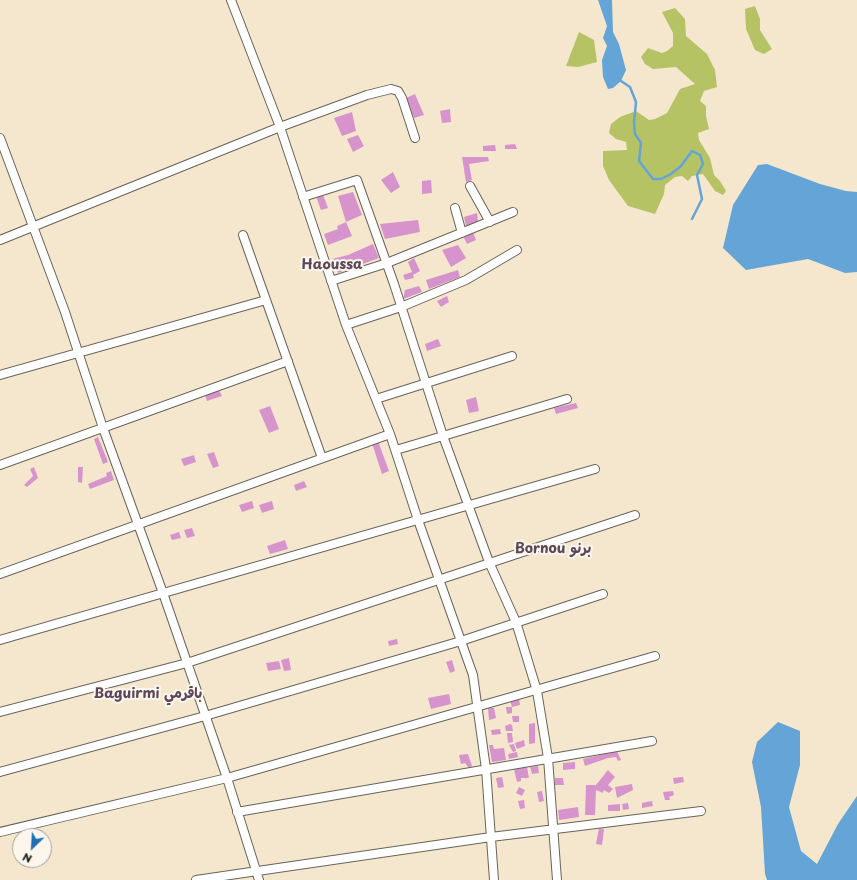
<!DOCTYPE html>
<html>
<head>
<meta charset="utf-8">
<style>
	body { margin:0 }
	#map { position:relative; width:857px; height:880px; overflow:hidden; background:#f5e7ce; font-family:"Playpen Sans",sans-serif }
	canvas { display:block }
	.north { position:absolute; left:12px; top:828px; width:40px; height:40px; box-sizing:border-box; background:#fbf7ec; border:1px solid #a29f99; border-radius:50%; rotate:205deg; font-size:11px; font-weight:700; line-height:16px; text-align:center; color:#1c1c1c }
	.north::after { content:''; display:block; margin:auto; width:14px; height:18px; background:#1f6fb2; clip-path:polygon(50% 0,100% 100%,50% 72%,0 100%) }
</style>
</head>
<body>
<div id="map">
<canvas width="857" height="880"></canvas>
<div class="north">N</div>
</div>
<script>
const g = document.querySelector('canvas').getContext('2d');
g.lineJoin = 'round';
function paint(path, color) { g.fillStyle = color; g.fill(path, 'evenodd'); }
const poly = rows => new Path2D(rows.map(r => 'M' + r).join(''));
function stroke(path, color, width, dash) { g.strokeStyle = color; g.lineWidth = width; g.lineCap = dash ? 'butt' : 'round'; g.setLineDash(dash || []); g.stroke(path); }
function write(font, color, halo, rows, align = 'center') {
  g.font = font + ' "Playpen Sans","Playpen Sans Arabic",sans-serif'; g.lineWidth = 4; g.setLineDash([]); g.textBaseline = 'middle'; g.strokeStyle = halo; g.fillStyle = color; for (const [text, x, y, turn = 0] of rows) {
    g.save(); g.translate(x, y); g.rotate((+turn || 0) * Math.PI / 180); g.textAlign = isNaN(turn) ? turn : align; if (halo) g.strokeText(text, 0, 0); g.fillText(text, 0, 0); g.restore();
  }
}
paint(poly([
	[755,6,760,19,760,30,772,49,764,54,755,50,746,29,745,9],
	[675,8,685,19,686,36,707,54,715,70,717,87,704,91,700,101,706,106,706,116,709,129,698,133,699,140,710,158,714,175,720,181,726,191,723,195,715,191,703,174,692,176,688,181,682,176,675,177,665,185,664,194,655,214,628,206,609,180,603,166,603,151,627,150,626,142,616,139,609,133,611,124,620,117,636,111,649,120,655,119,667,113,680,89,695,84,676,67,653,69,645,64,641,57,648,48,662,53,667,51,673,46,673,33,662,12],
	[579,32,594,40,597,62,578,67,566,66]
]), '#b6c365');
paint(poly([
	[598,0,612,0,613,32,619,44,626,70,621,81,613,88,608,89,603,77,602,60,607,46,603,38,607,26],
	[767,164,820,184,846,191,857,192,857,272,845,273,808,259,746,270,723,248,733,205,758,165],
	[778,722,800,731,800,765,789,807,801,851,817,864,838,824,857,796,857,880,767,880,765,874,761,807,752,762,757,742]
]), '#64a4d7');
stroke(poly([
	[621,81,630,87,636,102,634,122,635,134,641,143,639,161,653,179,661,179,671,174,681,166,692,151,700,155,703,164,697,175,702,199,692,219]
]), '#64a4d7', 2.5);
paint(poly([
	[415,94,424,115,414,118,406,98],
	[450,109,451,122,442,123,440,111],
	[352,112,356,131,342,136,334,118],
	[358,135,364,146,353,152,347,139],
	[515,144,517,149,505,149,505,145],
	[495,145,496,151,483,151,483,146],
	[462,157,488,157,489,161,469,164,472,180,466,182],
	[393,172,400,187,391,193,381,180],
	[431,180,432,193,422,194,422,181],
	[322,192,328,208,321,210,315,194],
	[353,192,362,215,346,222,338,196],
	[477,213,478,222,466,226,464,217],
	[418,220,420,232,385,239,380,224],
	[346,222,352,236,328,245,324,234,338,229,337,226],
	[473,232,476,240,467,244,463,236],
	[373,244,379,258,338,273,332,259,348,255],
	[458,245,466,258,451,267,442,250],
	[414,258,420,271,413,275,414,278,405,280,403,275,412,272,408,262],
	[458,270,460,277,429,289,426,280],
	[419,286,422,292,403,299,405,290],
	[447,296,449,302,441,307,437,301],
	[438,339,441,346,427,351,425,344],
	[219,390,222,396,207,401,205,395],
	[476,397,479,411,469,413,466,400],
	[576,403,578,408,556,414,554,408],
	[270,406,279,429,269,433,259,410],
	[98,437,108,462,103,464,94,439],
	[378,441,389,471,382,474,372,443],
	[214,452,219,466,213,468,207,454],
	[194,455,196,462,184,466,181,459],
	[34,467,38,478,27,487,24,485,33,476,30,469],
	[78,467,83,467,82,483,78,482],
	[111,471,114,480,90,489,88,484,107,476,106,473],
	[304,481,307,487,296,491,294,485],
	[252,501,254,508,242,512,239,505],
	[272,501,274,509,262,513,259,505],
	[192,528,195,536,187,538,184,530],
	[179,532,181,538,172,540,170,535],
	[285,540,288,549,270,554,267,546],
	[397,639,398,644,389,646,388,641],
	[289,658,291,670,284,671,281,660],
	[452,660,455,671,450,673,446,662],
	[279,661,281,669,268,671,266,663],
	[449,694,451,704,431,709,428,698],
	[519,698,520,705,512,707,510,700],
	[506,707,512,707,512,713,507,714],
	[488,708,494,708,496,718,489,720],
	[512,716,519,716,519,722,513,722],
	[535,723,535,743,529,744,529,724],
	[510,724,512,725,513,731,506,731,505,726],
	[500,729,501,734,492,735,491,730],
	[507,733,512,733,513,742,508,743],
	[524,740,525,746,517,749,515,743],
	[514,744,516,751,513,752,509,745],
	[489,745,493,745,494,749,504,748,506,760,492,762],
	[617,751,621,760,618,761,616,757,608,758,585,766,583,759],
	[517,752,518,757,509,759,508,754],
	[468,754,472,766,469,768,465,763,461,764,459,755],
	[575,762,575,769,563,770,563,763],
	[538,766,539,773,532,774,530,767],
	[527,767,529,778,521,778,521,781,517,782,514,769],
	[608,770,615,777,608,785,613,789,609,793,604,790,603,793,596,790,595,815,585,815,586,785,596,785],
	[502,777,504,787,498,788,496,778],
	[683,777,684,782,674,784,673,778],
	[555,778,563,778,564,785,555,785],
	[632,784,633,790,617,798,615,787],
	[519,787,525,790,522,796,516,793],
	[542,791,544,801,539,802,537,792],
	[673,791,674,795,669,797,670,800,665,800,663,792],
	[524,800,525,808,520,809,518,801],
	[652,801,653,806,642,808,642,803],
	[628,803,629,809,623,810,622,804],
	[620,804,620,811,608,811,608,805],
	[578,807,579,817,559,820,558,810],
	[599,828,604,829,602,845,596,844]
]), '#d794cc');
const street = poly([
	[231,0,280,127,346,325,390,434,418,520,473,675,486,769,494,880],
	[0,138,65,312,103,428,163,593,227,778,259,880],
	[470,186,490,222],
	[303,197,357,180,394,284,443,436,489,562,516,622,537,691,548,758,557,880],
	[455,208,462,233],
	[243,235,322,458],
	[0,240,280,127,367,95,391,89,398,91,402,98,415,138],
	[331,281,387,263,513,212],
	[346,325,401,307,466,280,517,250],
	[0,375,266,300],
	[376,399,512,356],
	[396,450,567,399],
	[0,465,288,361],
	[0,574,390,434],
	[0,640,595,469],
	[0,712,187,663,635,515],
	[0,772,205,716,461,641,603,594],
	[237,812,652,741],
	[0,832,227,778,655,656],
	[196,880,491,837,701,811]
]);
stroke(street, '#68635a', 10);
stroke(street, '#fff', 8);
write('bold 14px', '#5d465a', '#fbf7ec', [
	["Haoussa",332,265],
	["Bornou برنو",553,549],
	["Baguirmi باقرمي",148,694]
]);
</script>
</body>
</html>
